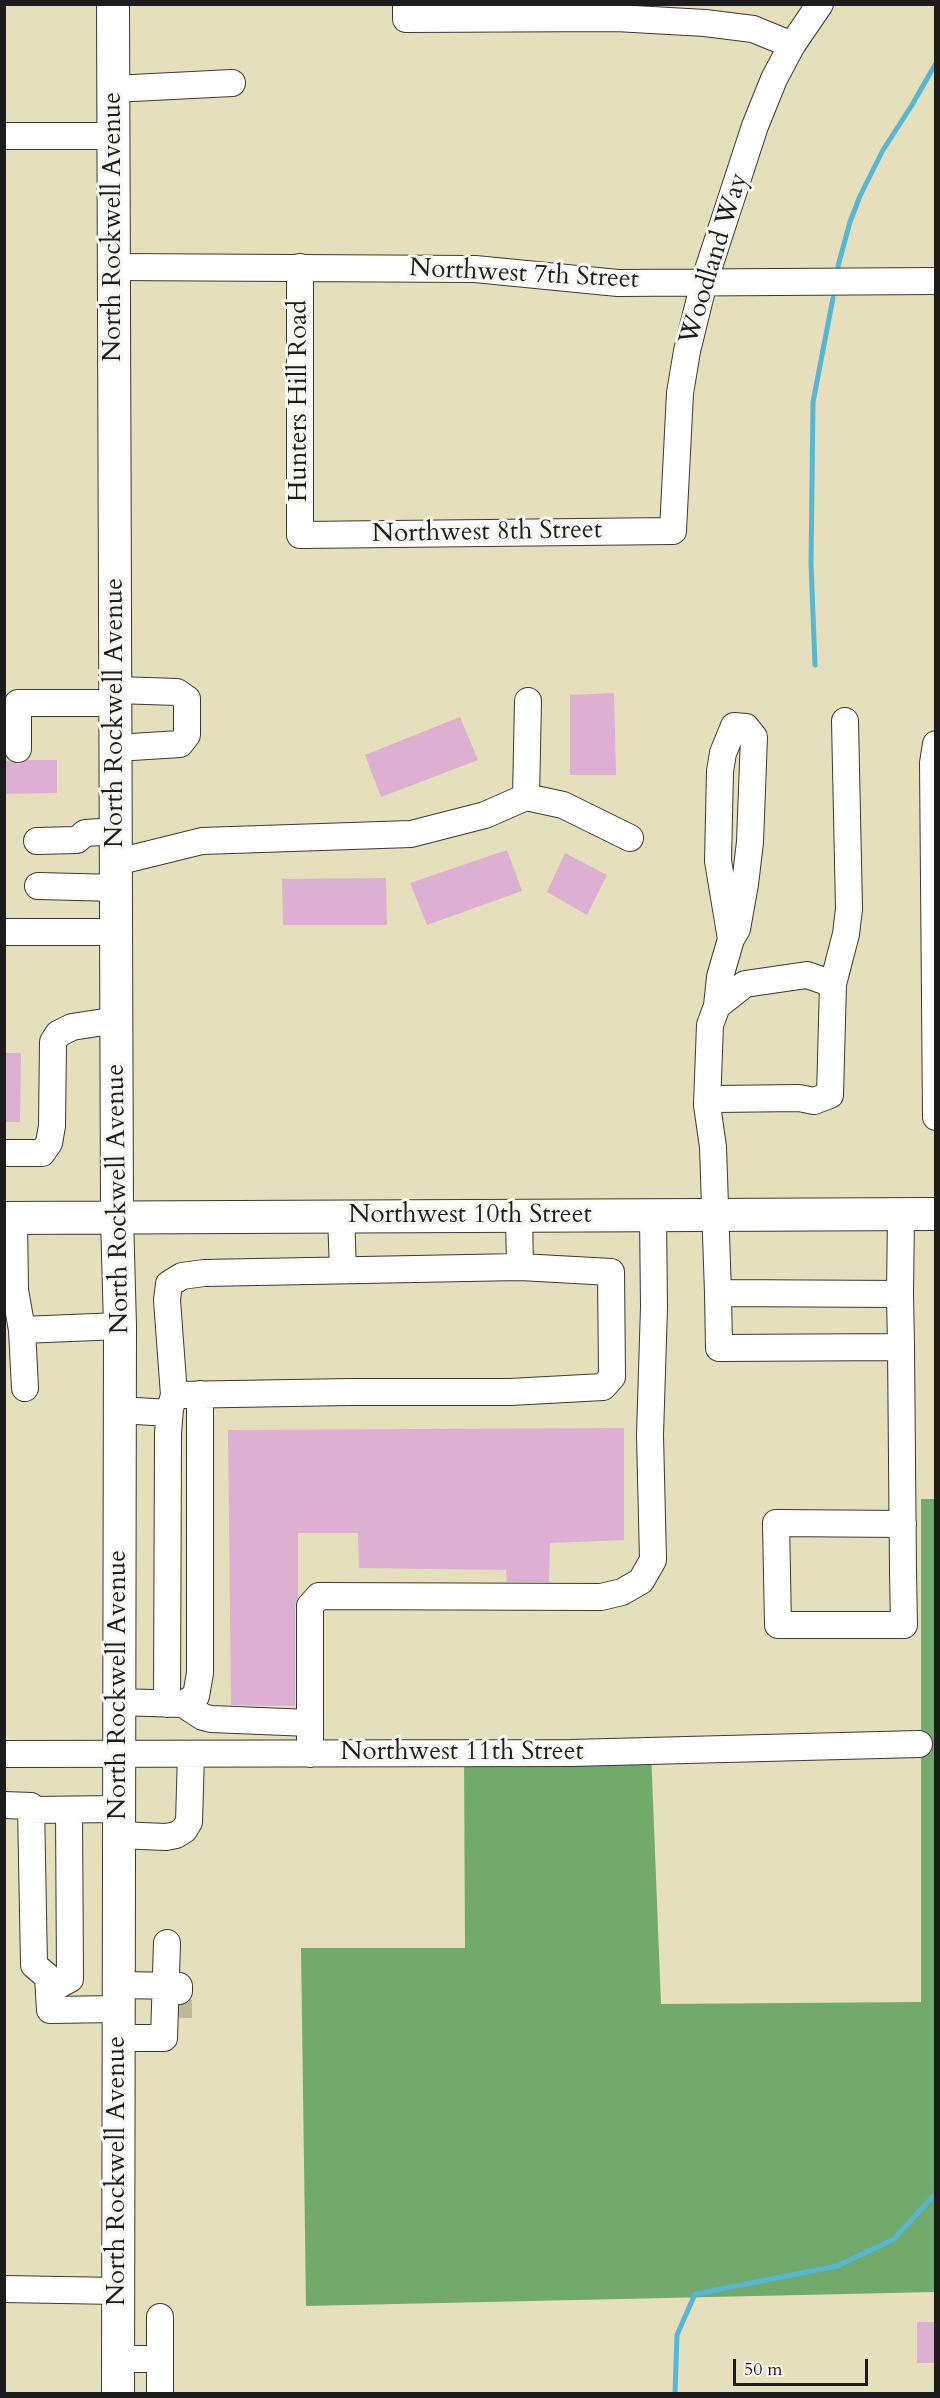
<!DOCTYPE html>
<html>
<head>
<meta charset="utf-8">
<style>
	body { margin:0 }
	#map { position:relative; width:940px; height:2398px; overflow:hidden; background:#e6dfbb; font-family:Cardo,serif }
	canvas { display:block }
	.frame { position:absolute; inset:0; border:6px solid #1c1c1c; pointer-events:none }
	.scale { position:absolute; left:733px; top:2359px; width:135px; height:27px; box-sizing:border-box; border:3px solid #1c1c1c; border-top:0; padding-left:8px; font-size:18px; line-height:21px; white-space:nowrap; color:#1c1c1c; -webkit-text-stroke:4px #f6f6f2; paint-order:stroke }
</style>
</head>
<body>
<div id="map">
<canvas width="940" height="2398"></canvas>
<div class="frame"></div>
<div class="scale">50 m</div>
</div>
<script>
const g = document.querySelector('canvas').getContext('2d');
g.lineJoin = 'round';
function paint(path, color) { g.fillStyle = color; g.fill(path, 'evenodd'); }
const poly = rows => new Path2D(rows.map(r => 'M' + r).join(''));
function stroke(path, color, width, dash) { g.strokeStyle = color; g.lineWidth = width; g.lineCap = dash ? 'butt' : 'round'; g.setLineDash(dash || []); g.stroke(path); }
function write(font, color, halo, rows, align = 'center') {
  g.font = font + ' Cardo,serif'; g.lineWidth = 6; g.setLineDash([]); g.textBaseline = 'middle'; g.strokeStyle = halo; g.fillStyle = color; for (const [text, x, y, turn = 0] of rows) {
    g.save(); g.translate(x, y); g.rotate((+turn || 0) * Math.PI / 180); g.textAlign = isNaN(turn) ? turn : align; if (halo) g.strokeText(text, 0, 0); g.fillText(text, 0, 0); g.restore();
  }
}
paint(poly([
	[921,1499,935,1499,935,2292,306,2306,301,1948,465,1948,464,1753,651,1751,661,2004,921,2002]
]), '#71aa6a');
stroke(poly([
	[838,266,850,222,860,196,883,150,912,105,936,63],
	[815,665,811,564,813,402,833,298],
	[675,2394,677,2335,695,2294,837,2266,894,2239,936,2193]
]), '#55b7d4', 5);
paint(poly([
	[614,693,616,775,570,775,570,695],
	[460,717,478,760,381,797,365,755],
	[4,760,19,764,28,760,57,760,57,793,4,794],
	[507,850,522,891,427,925,410,883],
	[565,853,607,875,587,915,547,892],
	[386,878,387,925,283,925,282,879],
	[4,1053,21,1053,20,1122,4,1122],
	[624,1428,624,1540,550,1543,549,1582,507,1582,506,1570,359,1568,358,1533,298,1533,298,1598,295,1606,295,1706,231,1705,228,1430],
	[917,2322,934,2322,936,2363,917,2363]
]), '#ddafd2');
stroke(poly([
	[179,2000,179,2018]
]), '#beb89b', 26, [26, 13]);
const minor = poly([
	[406,4,406,19,616,18,705,23,753,29,792,45],
	[113,89,232,83],
	[4,136,114,136],
	[113,267,475,269,618,283,936,281],
	[300,267,300,535,673,531,680,393,687,351,704,282,755,126,774,79,792,45,820,4],
	[116,690,177,692,187,699,187,735,180,744,116,748],
	[936,744,933,763,936,1117],
	[18,749,18,703,116,703],
	[526,797,563,805,630,838],
	[37,841,77,840,85,833,117,831],
	[117,862,202,841,411,834,485,815,526,797,528,701],
	[38,886,117,888],
	[4,932,117,932],
	[717,1006,720,977,731,939,718,861,720,771,723,753,734,726,746,727,754,737,750,842,745,884,737,929,731,939],
	[707,1105,710,1025,717,1006,745,984,807,975,833,984],
	[4,1153,42,1153,49,1143,52,1126,53,1042,58,1034,72,1027,117,1020],
	[341,1216,343,1270],
	[519,1216,520,1267,611,1272,612,1377,603,1387,510,1392,350,1392,174,1395,167,1300,169,1284,182,1276,204,1273,520,1267],
	[14,1218,15,1290,22,1330,25,1388],
	[718,1293,719,1348,901,1347,900,1294,718,1293,713,1147,707,1105,716,1099,799,1098,814,1101,830,1095,833,984,846,934,849,909,845,721],
	[900,1294,901,1214],
	[22,1330,120,1326],
	[901,1347,903,1572,904,1625,778,1625,776,1523,903,1524],
	[120,1410,169,1413],
	[118,1702,183,1704,196,1696,200,1673,200,1394],
	[167,1704,168,1433,170,1409,174,1395],
	[183,1704,203,1717,211,1719,310,1723],
	[4,1754,571,1753,919,1744],
	[310,1754,310,1606,319,1596,601,1597,622,1592,641,1581,653,1560,650,1435,654,1307,653,1216],
	[4,1805,31,1806,34,1965,48,1977,50,2010,118,2009],
	[31,1810,118,1809],
	[118,1835,166,1837,176,1835,184,1830,189,1822,191,1754],
	[118,1985,179,1986,179,1991],
	[49,1990,70,1979,69,1810],
	[118,2038,164,2038,167,1943],
	[4,2289,118,2291],
	[160,2317,160,2394],
	[118,2359,160,2359]
]);
const major = poly([
	[113,4,117,1217,120,1326,118,2394],
	[4,1218,936,1214]
]);
stroke(minor, '#3a3934', 28);
stroke(major, '#3a3934', 34);
stroke(minor, '#fff', 26);
stroke(major, '#fff', 32);
write('26px', '#1c1c1c', '#f6f6f2', [
	["North Rockwell Avenue",114,227,-90],
	["Woodland Way",715,259,-73],
	["Northwest 7th Street",524,275,3],
	["Hunters Hill Road",300,401,-90],
	["Northwest 8th Street",487,533,-1],
	["North Rockwell Avenue",116,713,-90],
	["North Rockwell Avenue",119,1199,-91],
	["Northwest 10th Street",470,1216],
	["North Rockwell Avenue",119,1685,-90],
	["Northwest 11th Street",462,1753],
	["North Rockwell Avenue",118,2171,-90]
]);
</script>
</body>
</html>
